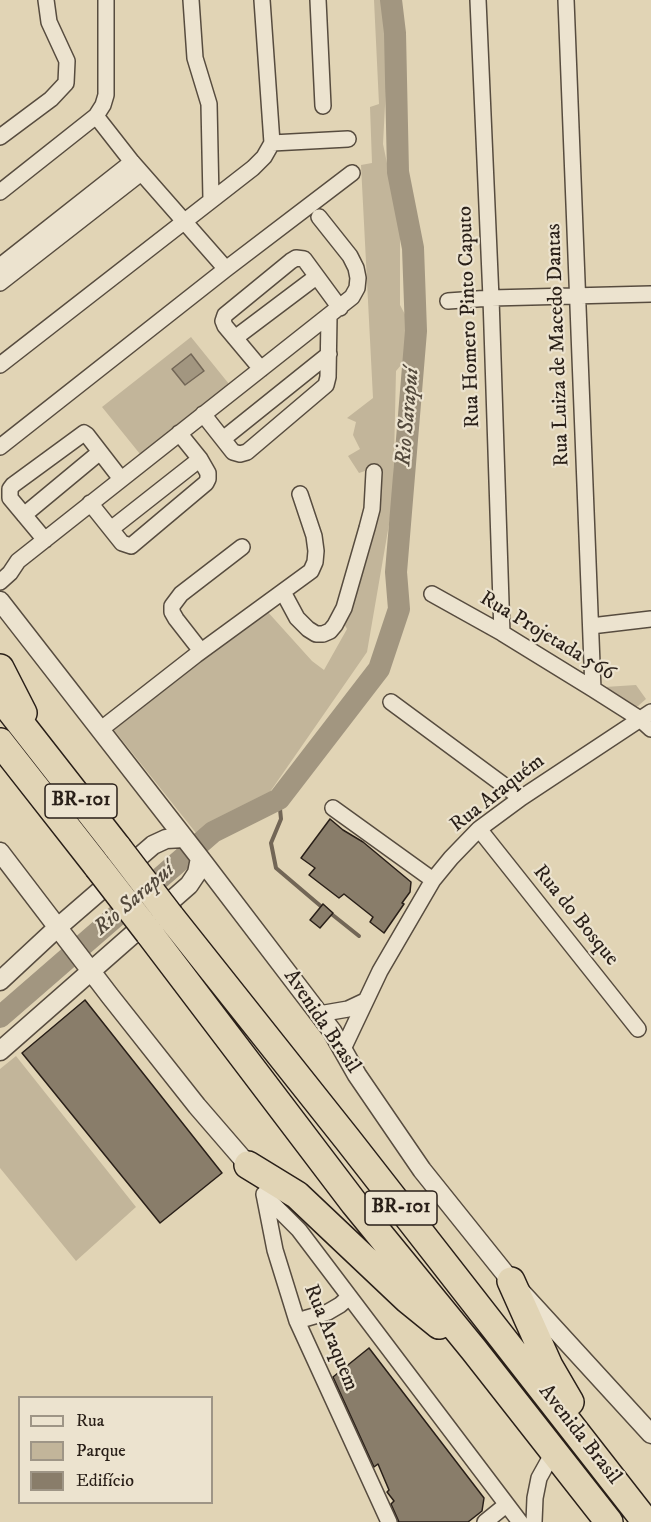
<!DOCTYPE html>
<html>
<head>
<meta charset="utf-8">
<style>
	body { margin:0 }
	#map { position:relative; width:651px; height:1522px; overflow:hidden; background:#e1d4b5; font-family:"IM FELL DW Pica",serif }
	canvas { display:block }
	.legend { position:absolute; left:18px; top:1396px; width:195px; height:108px; box-sizing:border-box; background:#ece3cf; border:2px solid #9e9586; margin:0; padding:8px 10px; list-style:none; font-size:18px; color:#291f18 }
	.legend li { display:flex; align-items:center; gap:12px; height:30px }
	.legend b { width:30px; border:2px solid #9e9586 }
</style>
</head>
<body>
<div id="map">
<canvas width="651" height="1522"></canvas>
<ul class="legend">
<li><b style="height:8px;background:#ece3cf"></b>Rua</li>
<li><b style="height:16px;background:#c2b59a"></b>Parque</li>
<li><b style="height:16px;background:#897d6a"></b>Edifício</li>
</ul>
</div>
<script>
const g = document.querySelector('canvas').getContext('2d');
g.lineJoin = 'round';
function paint(path, color) { g.fillStyle = color; g.fill(path, 'evenodd'); }
const poly = rows => new Path2D(rows.map(r => 'M' + r).join(''));
function stroke(path, color, width, dash) { g.strokeStyle = color; g.lineWidth = width; g.lineCap = dash ? 'butt' : 'round'; g.setLineDash(dash || []); g.stroke(path); }
function write(font, color, halo, rows, align = 'center') {
  g.font = font + ' "IM FELL DW Pica",serif'; g.lineWidth = 4.5; g.setLineDash([]); g.textBaseline = 'middle'; g.strokeStyle = halo; g.fillStyle = color; for (const [text, x, y, turn = 0] of rows) {
    g.save(); g.translate(x, y); g.rotate((+turn || 0) * Math.PI / 180); g.textAlign = isNaN(turn) ? turn : align; if (halo) g.strokeText(text, 0, 0); g.fillText(text, 0, 0); g.restore();
  }
}
paint(poly([
	[374,0,384,0,388,48,383,144,400,226,400,305,410,324,407,358,396,371,393,501,367,652,263,802,209,829,200,838,114,730,266,610,312,661,324,670,347,629,343,622,377,467,359,473,348,456,360,449,353,435,356,422,347,418,373,398,361,165,372,163,370,107,379,104],
	[191,337,229,384,140,454,102,407],
	[636,685,646,699,638,706,633,706,605,689,605,687],
	[16,1056,136,1207,76,1261,0,1168,0,1069]
]), '#c2b59a');
const water = poly([
	[191,354,204,371,185,385,172,369,191,354]
]);
paint(water, '#a29680');
stroke(water, '#726656', 1.5);
stroke(poly([
	[279,799,281,819,271,843,276,868,323,908],
	[329,912,359,936]
]), '#726656', 4);
stroke(poly([
	[0,1017,213,832,279,799,379,669,399,609,396,572,416,331,413,248,398,172,395,33,391,0]
]), '#a29680', 22);
const building = poly([
	[330,819,343,830,363,842,411,882,410,892,402,903,404,904,384,933,370,922,373,917,344,894,339,898,309,875,315,868,301,858,330,819],
	[323,904,333,913,320,928,310,920,323,904],
	[85,1000,222,1173,160,1223,22,1053,85,1000],
	[369,1348,484,1498,482,1511,468,1522,399,1522,391,1504,394,1501,387,1492,389,1490,378,1464,374,1467,333,1377,369,1348]
]);
paint(building, '#897d6a');
stroke(building, '#291f18', 1.5);
const minor = poly([
	[191,0,195,58,209,104,211,199],
	[318,0,323,106],
	[478,0,491,298,502,633],
	[566,0,593,689],
	[96,116,132,162,226,269],
	[0,137,51,99,66,83,67,61,49,22,46,0],
	[272,143,348,139],
	[0,192,96,116,103,105,106,95,106,0],
	[0,266,132,162],
	[0,283,141,173],
	[448,301,491,298,651,294],
	[235,338,316,277],
	[0,365,253,168,264,157,272,143,262,0],
	[261,369,225,326,223,321,225,315,291,261,296,258,304,259,340,308],
	[203,414,233,452,240,454,247,452,326,385,328,377,329,317],
	[223,439,329,354],
	[0,447,226,269,352,173],
	[90,503,122,543,131,546,206,483,208,479,208,473,200,459,179,433],
	[24,515,100,452],
	[111,529,200,459],
	[45,540,10,498,10,489,13,485,84,433,87,435,121,479],
	[0,582,10,573,18,561,352,297,357,288,358,278,356,268,350,256,319,217],
	[283,592,297,618,308,629,316,634,323,634,330,631,335,625,344,608,367,528,372,509,374,472],
	[432,594,502,633,593,689,640,719,651,729],
	[591,626,651,619],
	[201,651,176,619,172,612,172,606,181,594,242,547],
	[391,702,521,798],
	[100,730,196,655,311,571,315,562,316,551,314,536,300,494],
	[333,808,433,880],
	[479,829,638,1029],
	[319,1014,348,1009,365,1001],
	[343,1049,380,971,433,880,451,858,479,829,521,798,651,712],
	[264,1194,275,1250,297,1321,389,1522],
	[264,1195,299,1230,520,1522],
	[297,1321,328,1312,340,1305,349,1297],
	[485,1522,506,1505],
	[534,1522,535,1498,539,1478,554,1451]
]);
const tertiary = poly([
	[0,601,200,858,332,1031,357,1075,422,1170,511,1281,651,1434],
	[0,852,110,996,197,1106,248,1165],
	[0,981,57,928,153,845,166,839,184,838],
	[0,1051,189,885,197,873,200,858]
]);
const motorway = poly([
	[0,668,23,713],
	[0,697,118,848],
	[0,742,98,867],
	[170,916,348,1140,646,1522],
	[149,933,354,1203,474,1350,609,1522],
	[248,1165,297,1195,407,1299,439,1325],
	[511,1281,549,1366,570,1402]
]);
stroke(minor, '#574c3f', 18);
stroke(tertiary, '#574c3f', 21);
stroke(motorway, '#291f18', 30);
stroke(minor, '#ece3cf', 15);
stroke(tertiary, '#ece3cf', 18);
stroke(motorway, '#e1d4b5', 27);
const motorwayBridge = poly([
	[118,848,170,916],
	[98,867,149,933]
]);
stroke(motorwayBridge, '#291f18', 30, []);
stroke(motorwayBridge, '#e1d4b5', 27);
for (const [x, y, w] of [
	[81,801,72],
	[401,1208,72]
]) { const box = new Path2D(); box.roundRect(x - w / 2, y - 17, w, 34, 4.5); g.fillStyle = '#ece3cf'; g.fill(box); stroke(box, '#291f18', 1.5); }
write('bold 20px', '#291f18', null, [
	["BR-101",81,801],
	["BR-101",401,1208]
]);
write('21px', '#291f18', '#ece3cf', [
	["Rua Homero Pinto Caputo",470,317,-92],
	["Rua Luiza de Macedo Dantas",559,345,-92],
	["Rua Projetada 566",547,637,31],
	["Rua Araquém",498,794,-38],
	["Rua do Bosque",575,916,51],
	["Avenida Brasil",321,1022,56],
	["Rua Araquem",330,1338,68],
	["Avenida Brasil",579,1435,52]
]);
write('italic 22px', '#53493c', '#ece3cf', [
	["Rio Sarapuí",409,417,-85],
	["Rio Sarapuí",135,900,-41]
]);
</script>
</body>
</html>
